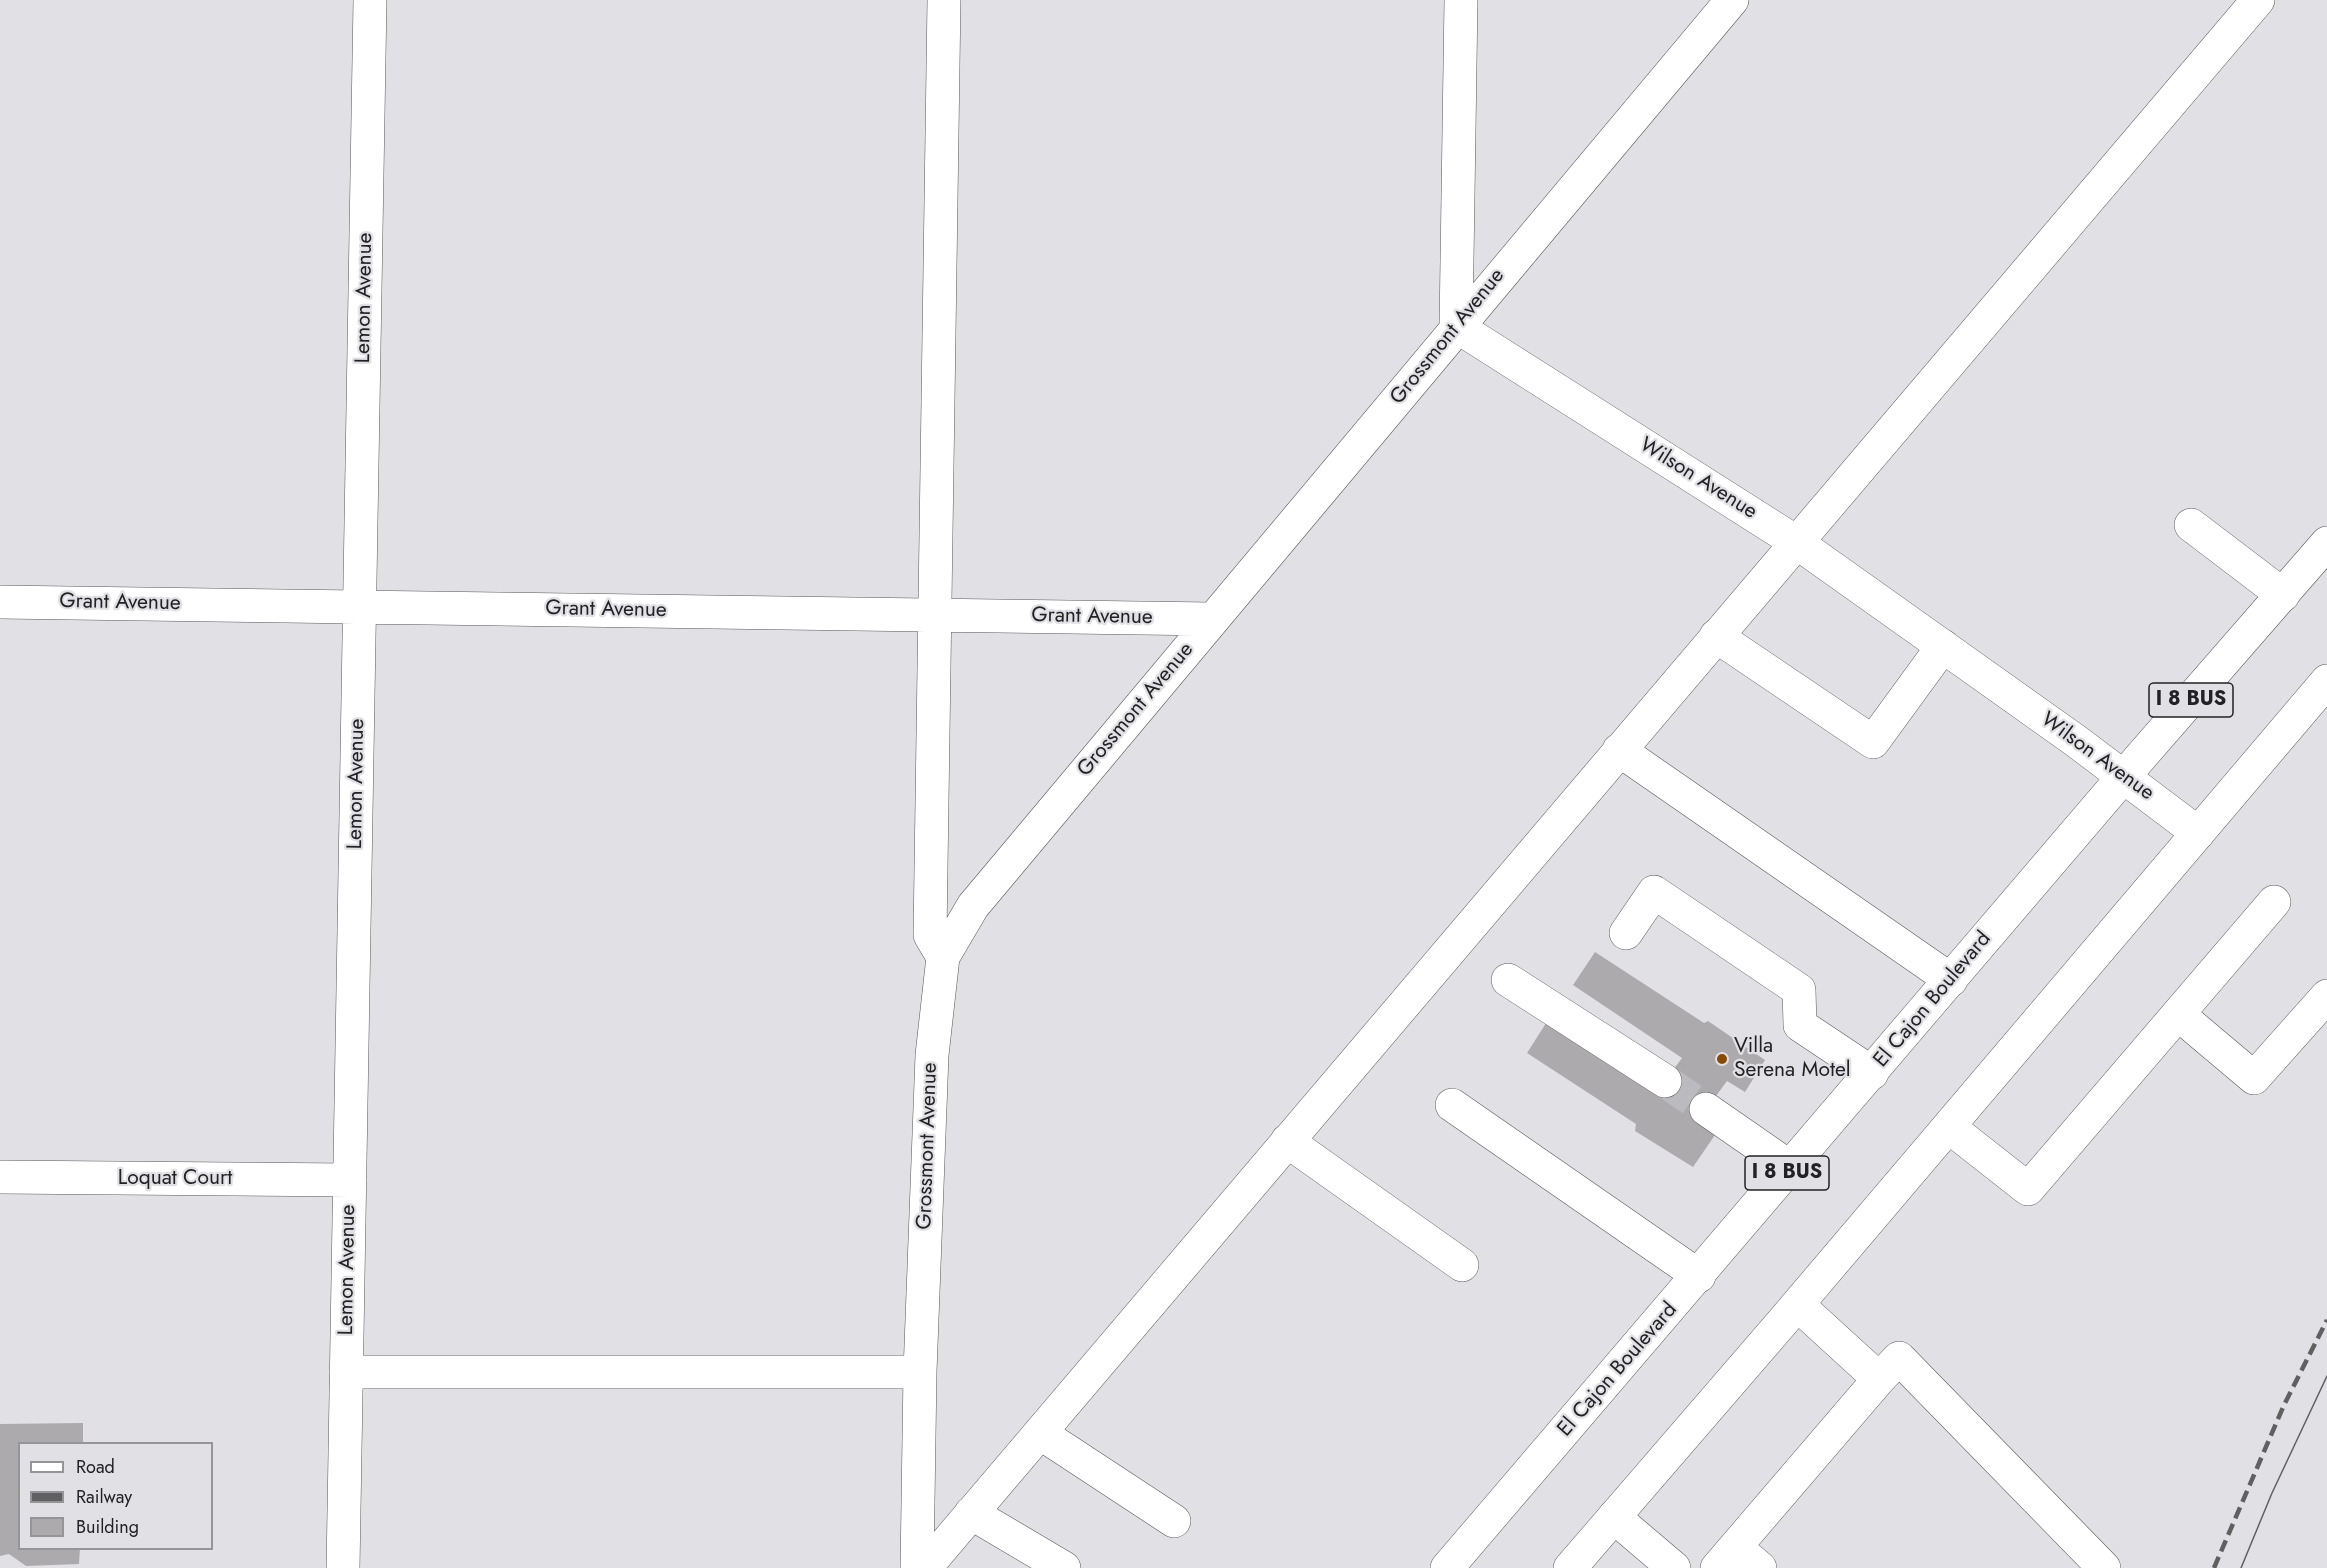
<!DOCTYPE html>
<html>
<head>
<meta charset="utf-8">
<style>
	body { margin:0 }
	#map { position:relative; width:2327px; height:1568px; overflow:hidden; background:#e1e0e4; font-family:Jost,sans-serif }
	canvas { display:block }
	.legend { position:absolute; left:18px; top:1442px; width:195px; height:108px; box-sizing:border-box; background:#e1e0e4; border:2px solid #959497; margin:0; padding:8px 10px; list-style:none; font-size:18px; color:#222224 }
	.legend li { display:flex; align-items:center; gap:12px; height:30px }
	.legend b { width:30px; border:2px solid #959497 }
</style>
</head>
<body>
<div id="map">
<canvas width="2327" height="1568"></canvas>
<ul class="legend">
<li><b style="height:8px;background:#fff"></b>Road</li>
<li><b style="height:8px;background:#605f62"></b>Railway</li>
<li><b style="height:16px;background:#adaaad"></b>Building</li>
</ul>
</div>
<script>
const g = document.querySelector('canvas').getContext('2d');
g.lineJoin = 'round';
function paint(path, color) { g.fillStyle = color; g.fill(path, 'evenodd'); }
const poly = rows => new Path2D(rows.map(r => 'M' + r).join(''));
function stroke(path, color, width, dash) { g.strokeStyle = color; g.lineWidth = width; g.lineCap = dash ? 'butt' : 'round'; g.setLineDash(dash || []); g.stroke(path); }
function write(font, color, halo, rows, align = 'center') {
  g.font = font + ' Jost,sans-serif'; g.lineWidth = 4.5; g.setLineDash([]); g.textBaseline = 'middle'; g.strokeStyle = halo; g.fillStyle = color; for (const [text, x, y, turn = 0] of rows) {
    g.save(); g.translate(x, y); g.rotate((+turn || 0) * Math.PI / 180); g.textAlign = isNaN(turn) ? turn : align; if (halo) g.strokeText(text, 0, 0); g.fillText(text, 0, 0); g.restore();
  }
}
paint(poly([
	[1595,952,1704,1023,1708,1021,1765,1060,1745,1092,1727,1081,1697,1122,1715,1135,1693,1167,1635,1131,1636,1124,1527,1053,1548,1020,1658,1090,1682,1058,1573,985],
	[83,1423,83,1444,20,1444,20,1548,80,1548,79,1564,26,1566,9,1554,0,1556,0,1424]
]), '#adaaad');
stroke(poly([
	[1665,1081,1706,1109]
]), '#bbbabe', 33, [33, 16]);
const minor = poly([
	[1461,0,1456,326,1796,542,2076,741,2198,833],
	[2191,525,2283,595],
	[0,602,1212,619],
	[1716,636,1873,742,1943,646],
	[1619,750,1951,980],
	[1626,933,1654,892,1799,990,1800,1025,1872,1073],
	[943,957,930,935,944,0],
	[1508,980,1665,1081],
	[2178,1014,2254,1078,2327,996],
	[1452,1105,1699,1276],
	[1706,1109,1791,1168],
	[1949,1127,2028,1189,2274,902],
	[1287,1141,1462,1265],
	[0,1177,350,1180],
	[1798,1305,1879,1379,1899,1358,2104,1568],
	[346,1372,920,1372],
	[1040,1433,1174,1521],
	[971,1513,1064,1568],
	[1614,1517,1674,1568],
	[1735,1547,1760,1568],
	[343,1568,370,0],
	[917,1568,920,1372,932,1055,943,957,973,906,1732,0],
	[925,1568,2258,0],
	[1717,1568,1879,1379]
]);
const major = poly([
	[1447,1568,2124,776,2327,543],
	[1570,1568,1785,1319,2327,681]
]);
stroke(minor, '#58575a', 34);
stroke(major, '#58575a', 34);
stroke(minor, '#fff', 33);
stroke(major, '#fff', 33);
stroke(poly([
	[2241,1568,2272,1493,2327,1376]
]), '#605f62', 1.5);
stroke(poly([
	[2214,1568,2284,1405,2327,1320]
]), '#605f62', 4.5, [12, 6]);
for (const [x, y, r, color] of [
	[1722,1059,6,"#874a07"]
]) { const dot = new Path2D(); dot.arc(x, y, r, 0, 2 * Math.PI); g.fillStyle = color; g.fill(dot); stroke(dot, '#e1e0e4', 2); }
for (const [x, y, w] of [
	[2191,700,84],
	[1787,1173,84]
]) { const box = new Path2D(); box.roundRect(x - w / 2, y - 17, w, 34, 4.5); g.fillStyle = '#e1e0e4'; g.fill(box); stroke(box, '#222224', 1.5); }
write('bold 20px', '#222224', null, [
	["I 8 BUS",2191,700],
	["I 8 BUS",1787,1173]
]);
write('21px', '#222224', '#e1e0e4', [
	["Lemon Avenue",365,298,-89],
	["Grossmont Avenue",1448,337,-51],
	["Wilson Avenue",1698,479,32],
	["Grant Avenue",120,603,1],
	["Grant Avenue",606,610,1],
	["Grant Avenue",1092,617,1],
	["Grossmont Avenue",1136,710,-50],
	["Wilson Avenue",2097,757,36],
	["Lemon Avenue",357,784,-89],
	["El Cajon Boulevard",1933,1000,-50],
	["Grossmont Avenue",928,1146,-88],
	["Loquat Court",175,1179],
	["Lemon Avenue",348,1270,-89],
	["El Cajon Boulevard",1618,1370,-49]
]);
write('21px', '#222224', '#e1e0e4', [
	["Villa",1734,1047],
	["Serena Motel",1734,1071]
], 'left');
</script>
</body>
</html>
